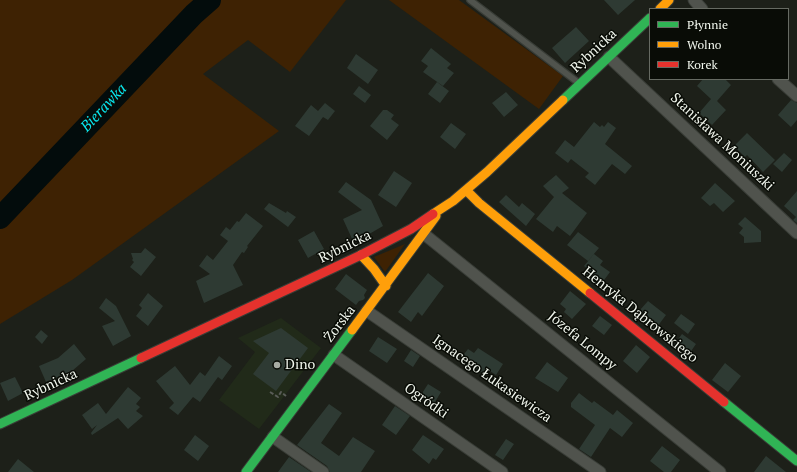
<!DOCTYPE html>
<html>
<head>
<meta charset="utf-8">
<style>
	body { margin:0 }
	#map { position:relative; width:797px; height:472px; overflow:hidden; background:#1d2019; font-family:"PT Serif",serif }
	canvas { display:block }
	.legend { position:absolute; left:649px; top:8px; width:140px; height:72px; box-sizing:border-box; background:#090c06; border:1px solid #666a62; margin:0; padding:5px 7px; list-style:none; font-size:12px; color:#f1f6ed }
	.legend li { display:flex; align-items:center; gap:8px; height:20px }
	.legend b { width:20px; border:1px solid #666a62 }
</style>
</head>
<body>
<div id="map">
<canvas width="797" height="472"></canvas>
<ul class="legend">
<li><b style="height:5px;background:#30b455"></b>Płynnie</li>
<li><b style="height:5px;background:#ff9f0a"></b>Wolno</li>
<li><b style="height:5px;background:#e5322d"></b>Korek</li>
</ul>
</div>
<script>
const g = document.querySelector('canvas').getContext('2d');
g.lineJoin = 'round';
function paint(path, color) { g.fillStyle = color; g.fill(path, 'evenodd'); }
const poly = rows => new Path2D(rows.map(r => 'M' + r).join(''));
function stroke(path, color, width, dash) { g.strokeStyle = color; g.lineWidth = width; g.lineCap = dash ? 'butt' : 'round'; g.setLineDash(dash || []); g.stroke(path); }
function write(font, color, halo, rows, align = 'center') {
  g.font = font + ' "PT Serif",serif'; g.lineWidth = 3; g.setLineDash([]); g.textBaseline = 'middle'; g.strokeStyle = halo; g.fillStyle = color; for (const [text, x, y, turn = 0] of rows) {
    g.save(); g.translate(x, y); g.rotate((+turn || 0) * Math.PI / 180); g.textAlign = isNaN(turn) ? turn : align; if (halo) g.strokeText(text, 0, 0); g.fillText(text, 0, 0); g.restore();
  }
}
paint(poly([
	[281,318,321,348,259,429,219,400,255,352,238,338]
]), '#212a19');
paint(poly([
	[0,0,346,0,290,72,248,40,203,74,279,131,72,280,0,324],
	[389,0,459,0,563,76,539,109],
	[405,244,385,272,374,257]
]), '#3e2203');
stroke(poly([
	[0,218,194,14,210,0]
]), '#030c0c', 22);
paint(poly([
	[604,0,635,0,618,15],
	[576,27,589,41,565,63,552,48],
	[431,48,451,64,447,68,454,73,443,86,423,72,428,66,421,61],
	[356,54,378,70,368,84,347,68],
	[703,79,725,79,731,85,717,101,726,110,712,125,699,113,711,99,697,86],
	[437,82,449,91,440,103,428,94],
	[359,86,371,95,365,103,353,94],
	[506,92,518,105,504,117,492,103],
	[791,100,797,103,797,120,791,127,778,115],
	[325,103,335,111,328,120,323,117,309,136,295,126,311,105,318,111],
	[383,110,387,110,394,115,391,119,399,125,387,140,370,126],
	[594,122,600,127,602,125,604,127,608,122,616,128,605,144,632,166,625,174,612,164,595,185,585,177,589,173,571,159,568,163,555,153,565,140,574,147],
	[451,123,466,134,455,149,440,137],
	[747,133,775,160,763,172,747,155,745,157,734,146],
	[784,153,792,160,782,172,773,164],
	[394,171,412,183,396,207,378,195],
	[556,175,569,188,562,193,587,213,570,236,557,226,553,232,536,219,554,197,543,186],
	[346,182,371,200,383,226,364,237,363,236,353,241,343,219,362,210,338,192],
	[715,183,735,201,723,212,714,203,710,206,701,198],
	[797,191,797,223,793,220,796,217,784,206],
	[506,195,519,207,522,203,535,214,526,226,499,202],
	[269,203,286,213,287,211,296,217,288,227,264,209],
	[246,213,263,226,247,246,248,247,244,253,242,252,233,265,243,285,204,303,196,281,210,274,199,266,207,255,213,260,228,241,220,235,226,227,230,230,237,221,239,222],
	[745,217,761,231,761,242,744,243,744,237,739,233,743,228,738,224],
	[314,231,324,249,308,258,298,240],
	[578,232,599,248,588,261,567,245],
	[145,248,156,257,141,276,130,267,134,262,132,260,133,259,131,253,141,253],
	[594,254,603,261,600,265,610,272,599,287,583,275,588,269,584,266],
	[428,273,444,286,422,316,418,312,411,322,398,312],
	[346,274,367,290,364,295,365,298,363,300,359,301,356,305,335,289],
	[570,291,586,304,572,319,564,312,566,309,560,304],
	[148,293,163,306,148,326,136,316,142,308,139,305],
	[106,298,116,306,131,336,113,346,102,326,115,321,99,308],
	[648,301,666,315,654,331,639,319,643,313,640,310],
	[681,314,695,324,688,334,674,323],
	[600,316,612,325,604,335,592,326],
	[281,328,308,348,276,391,253,374,269,353,253,341],
	[41,330,48,336,42,344,35,337],
	[682,334,696,344,687,357,673,346],
	[378,337,397,349,387,363,369,351],
	[74,344,86,359,72,371,46,382,39,366,58,358],
	[636,345,650,357,637,373,623,361],
	[478,348,503,364,496,375,490,371,486,376,461,358,468,349,474,353],
	[411,350,420,356,413,367,404,361],
	[219,356,232,366,222,380,218,377,200,402,193,397,178,415,169,408,174,403,156,381,175,366,190,385,200,372,205,376],
	[547,362,568,378,558,392,535,378],
	[725,363,741,376,728,392,712,380],
	[15,377,23,393,8,401,0,383],
	[428,384,441,392,432,407,419,398],
	[128,387,141,398,136,404,140,407,136,411,143,416,128,429,118,418,92,435,91,433,97,425,92,429,82,415,98,403,106,414],
	[579,393,592,403,594,401,613,415,617,410,633,423,622,437,610,428,591,457,579,449,595,425,571,407,571,403],
	[329,404,342,413,321,443,339,456,353,437,375,451,361,472,330,472,327,466,297,445],
	[395,406,410,416,396,435,382,425],
	[195,435,209,446,198,461,184,450],
	[423,435,444,449,436,460,433,458,429,464,412,450],
	[506,439,514,444,503,460,495,455],
	[662,446,680,460,671,472,664,472,650,461],
	[766,456,786,472,754,472],
	[289,457,311,472,278,472],
	[18,459,34,472,8,472]
]), '#2e3a33');
const lane = poly([
	[470,0,580,84]
]);
const street = poly([
	[694,0,702,9],
	[609,57,797,233],
	[778,79,797,96],
	[424,234,720,472],
	[367,311,600,472],
	[334,355,502,472],
	[273,437,323,472]
]);
const fast = poly([
	[563,100,650,18],
	[724,402,797,461],
	[0,424,141,358],
	[246,472,352,330]
]);
const slow = poly([
	[660,9,669,0],
	[466,190,479,203,590,293],
	[433,214,453,201,487,172,563,100],
	[361,255,374,269,386,286],
	[352,330,436,216]
]);
const jam = poly([
	[590,293,724,402],
	[141,358,361,255,411,229,433,214]
]);
stroke(lane, '#393d37', 8);
stroke(street, '#393d37', 13);
stroke(fast, '#393d37', 11);
stroke(slow, '#393d37', 11);
stroke(jam, '#393d37', 11);
stroke(poly([
	[270,392,278,397,281,392,286,396]
]), '#595c57', 2, [4, 2]);
stroke(lane, '#50534d', 5.5);
stroke(street, '#50534d', 11);
stroke(fast, '#30b455', 9);
stroke(slow, '#ff9f0a', 9);
stroke(jam, '#e5322d', 9);
for (const [x, y, r, color] of [
	[277,365,4,"#a7aba3"]
]) { const dot = new Path2D(); dot.arc(x, y, r, 0, 2 * Math.PI); g.fillStyle = color; g.fill(dot); stroke(dot, '#090c06', 1.5); }
write('14px', '#f1f6ed', '#090c06', [
	["Rybnicka",594,51,-43],
	["Stanisława Moniuszki",722,142,43],
	["Rybnicka",345,247,-26],
	["Henryka Dąbrowskiego",640,315,39],
	["Żorska",340,324,-53],
	["Józefa Lompy",582,341,39],
	["Ignacego Łukasiewicza",492,379,35],
	["Rybnicka",51,385,-25],
	["Ogródki",426,401,35]
]);
write('14px', '#f1f6ed', '#090c06', [
	["Dino",285,365]
], 'left');
write('italic 15px', '#08e7f1', '#090c06', [
	["Bierawka",104,108,-47]
]);
</script>
</body>
</html>
